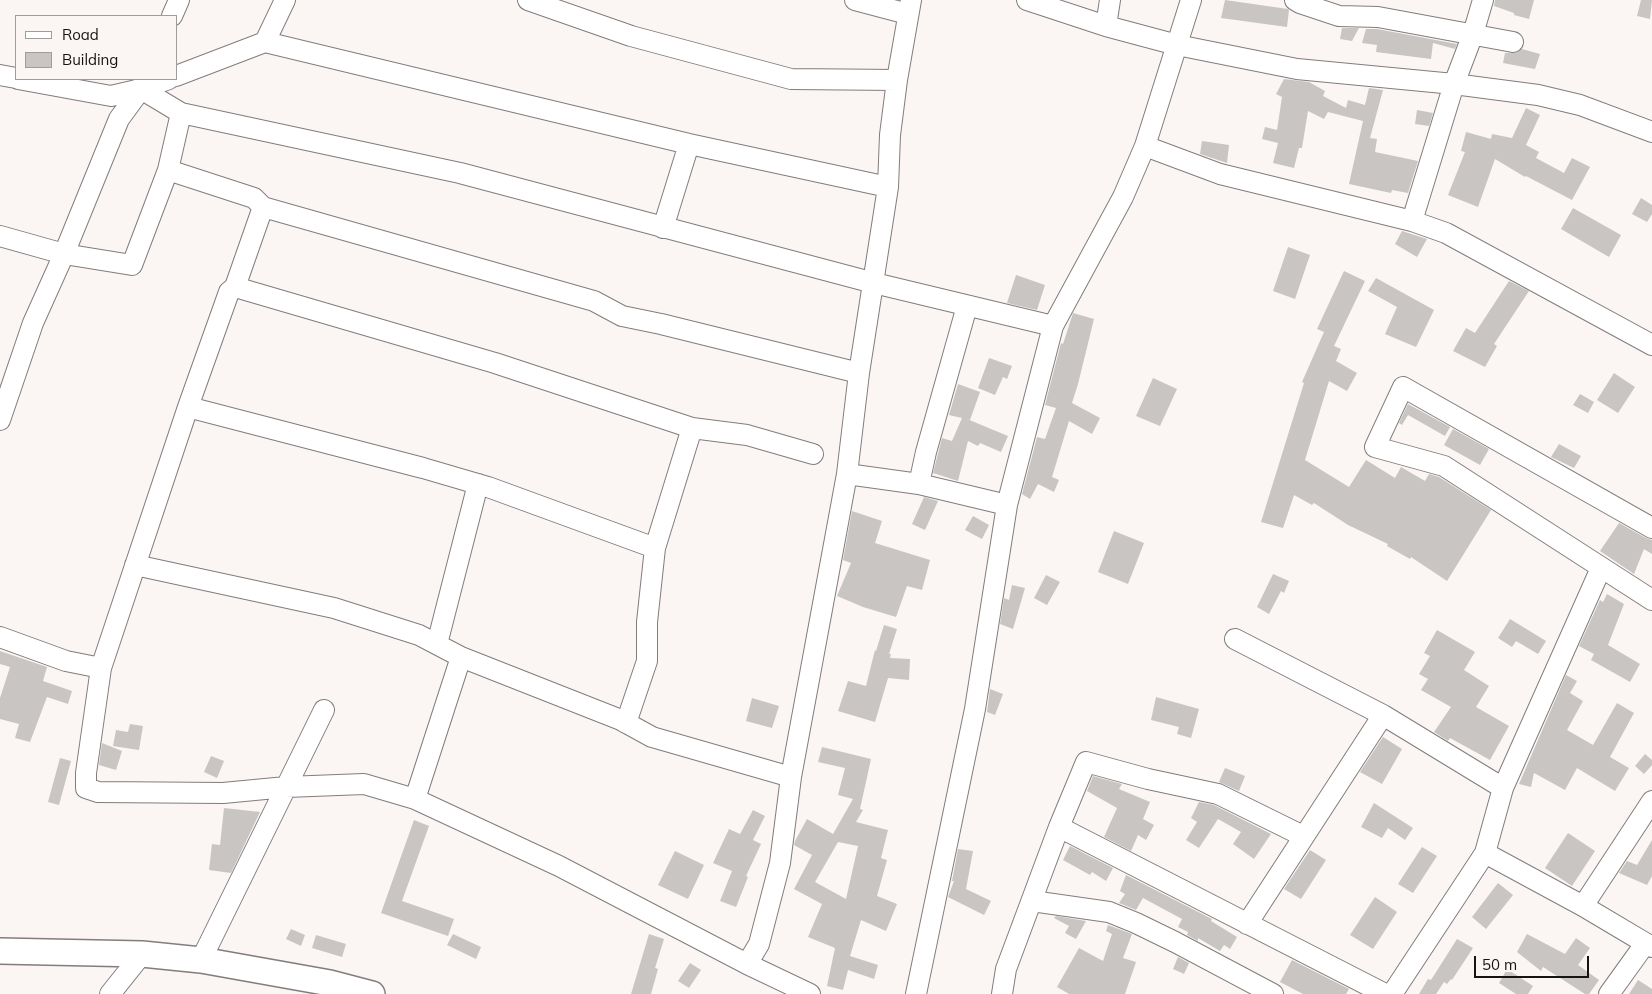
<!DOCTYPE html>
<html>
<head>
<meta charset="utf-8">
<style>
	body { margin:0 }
	#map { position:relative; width:1652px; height:994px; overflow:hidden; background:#fbf6f4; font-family:Mulish,sans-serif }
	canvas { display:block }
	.legend { position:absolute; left:15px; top:15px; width:162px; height:65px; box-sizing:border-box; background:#fbf6f4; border:1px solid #9f9c9a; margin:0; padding:6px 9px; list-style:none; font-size:15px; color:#161413 }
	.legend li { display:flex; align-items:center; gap:10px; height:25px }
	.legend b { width:25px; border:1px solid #9f9c9a }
	.scale { position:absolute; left:1474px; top:956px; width:115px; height:22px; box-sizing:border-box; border:2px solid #161413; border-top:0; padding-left:6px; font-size:15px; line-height:18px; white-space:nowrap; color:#161413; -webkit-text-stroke:4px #fbf6f4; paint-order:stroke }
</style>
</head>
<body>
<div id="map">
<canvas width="1652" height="994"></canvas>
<ul class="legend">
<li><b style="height:6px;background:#fff"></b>Road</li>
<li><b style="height:14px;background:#c8c5c2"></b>Building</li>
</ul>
<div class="scale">50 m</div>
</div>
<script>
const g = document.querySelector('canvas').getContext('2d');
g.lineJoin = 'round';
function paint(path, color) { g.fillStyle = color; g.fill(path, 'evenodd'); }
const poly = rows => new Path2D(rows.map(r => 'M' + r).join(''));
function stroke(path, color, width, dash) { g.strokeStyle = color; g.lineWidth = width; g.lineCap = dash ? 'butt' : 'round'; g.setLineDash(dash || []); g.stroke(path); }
paint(poly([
	[1225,0,1288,9,1289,10,1287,27,1221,18],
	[1495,0,1534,0,1529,19,1514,15,1514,13,1494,6],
	[1641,0,1652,0,1650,19,1637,16],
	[1342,28,1359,28,1352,41,1340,39],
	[1366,29,1377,29,1457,44,1455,49,1433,43,1431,59,1376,52,1377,45,1362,43],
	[1522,49,1540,54,1535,69,1503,63,1505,53,1516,53],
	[1284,79,1309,82,1325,91,1323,96,1346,108,1348,100,1365,105,1369,88,1383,90,1370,138,1377,139,1375,152,1418,161,1408,193,1392,190,1391,193,1349,184,1363,121,1328,112,1324,119,1308,111,1302,148,1299,148,1294,168,1273,163,1278,143,1262,139,1265,127,1277,130,1282,97,1276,94],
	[1526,108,1540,115,1526,145,1539,152,1536,158,1564,173,1572,158,1590,167,1572,200,1526,176,1525,177,1495,159,1478,207,1448,195,1465,152,1461,151,1466,132,1491,139,1492,134,1512,138],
	[1417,110,1433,113,1429,126,1415,124],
	[1202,141,1229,145,1227,163,1200,154],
	[1641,198,1652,205,1652,214,1647,222,1632,214],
	[1573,208,1621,235,1609,257,1561,229],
	[1402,231,1427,239,1417,257,1395,244],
	[1288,247,1310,255,1295,299,1273,291],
	[1344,271,1365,281,1334,346,1341,349,1336,361,1357,373,1347,391,1329,381,1305,460,1349,487,1366,460,1395,478,1401,467,1425,481,1429,474,1439,477,1491,510,1447,581,1411,557,1410,559,1387,546,1388,544,1348,525,1314,503,1312,505,1294,495,1283,528,1261,522,1304,383,1302,382,1324,332,1317,329],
	[1016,275,1045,285,1037,310,1007,303],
	[1376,278,1434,310,1416,347,1385,334,1397,307,1368,291],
	[1509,281,1529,291,1494,344,1497,346,1485,367,1453,351,1466,328,1475,333],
	[1073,313,1094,319,1078,384,1072,403,1100,418,1092,434,1069,421,1052,477,1059,480,1054,492,1038,484,1030,499,1022,494,1037,437,1045,439,1056,408,1045,405,1061,343,1063,344],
	[989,358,1012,366,1007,379,1003,377,995,395,978,388],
	[1614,373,1635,387,1618,413,1597,400],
	[1153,378,1177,389,1160,426,1136,416],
	[958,384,980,392,970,420,967,419,1008,436,1001,452,980,443,978,446,968,441,958,481,933,473,942,438,952,441,962,418,949,415],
	[1580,394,1594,402,1588,413,1573,405],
	[1408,404,1450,427,1445,436,1408,415,1402,425,1399,423],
	[1453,429,1489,449,1480,465,1444,445],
	[1559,444,1581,456,1574,468,1551,457],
	[924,497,938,501,925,530,912,524],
	[852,511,882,521,875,543,930,560,922,590,907,586,896,617,863,607,837,596,851,563,843,560],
	[973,516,989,525,982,539,965,530],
	[1619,523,1646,538,1652,540,1652,554,1644,549,1634,574,1600,551],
	[1114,531,1144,543,1128,584,1098,572],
	[1273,574,1289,581,1284,593,1281,591,1269,614,1257,607],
	[1046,575,1060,582,1047,605,1034,598],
	[1012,585,1025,588,1013,629,1000,624,1004,598,1009,600],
	[1607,594,1624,604,1608,645,1640,664,1630,682,1591,660,1594,654,1579,646,1600,600,1603,602],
	[1510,619,1546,641,1538,654,1516,641,1512,647,1498,638],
	[884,625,897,629,889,654,891,654,890,658,910,659,909,680,888,678,875,722,838,711,848,681,866,686,875,650,876,651],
	[1437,630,1475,652,1464,670,1489,686,1476,707,1509,726,1490,760,1450,738,1448,741,1434,732,1451,707,1421,690,1428,679,1419,674,1430,656,1424,653],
	[0,651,47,667,43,681,72,691,68,704,47,697,30,742,15,738,19,724,0,719,0,698,10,667,0,664],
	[1566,675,1577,681,1570,693,1583,701,1567,730,1593,745,1617,703,1634,713,1610,757,1629,768,1615,791,1577,768,1565,790,1534,773,1531,787,1519,784],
	[990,689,1003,694,995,715,987,712],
	[1156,697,1199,709,1191,738,1177,734,1179,727,1151,720],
	[752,698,779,706,772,728,746,721],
	[130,724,143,726,139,750,113,746,116,730,128,732],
	[1383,737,1402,749,1382,784,1360,772],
	[102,743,122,751,116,770,99,765],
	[822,747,871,759,860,809,863,810,856,822,888,830,881,858,887,860,877,896,897,904,886,931,861,920,850,956,878,965,874,979,848,970,843,990,827,986,835,948,808,937,822,904,794,889,812,855,794,845,795,841,807,819,833,834,853,799,838,795,845,768,818,762],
	[838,842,858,846,846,899,815,882],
	[1645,754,1652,760,1652,765,1644,774,1635,766],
	[211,756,224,761,217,778,204,772],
	[60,758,71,761,59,805,48,802],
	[1225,768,1245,776,1239,791,1219,782],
	[1093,776,1122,784,1119,789,1150,802,1143,819,1154,825,1146,840,1138,835,1131,851,1104,837,1117,808,1087,791],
	[1199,802,1214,805,1271,834,1254,859,1233,844,1241,832,1218,819,1199,848,1186,840,1197,822,1191,818],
	[1374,803,1413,828,1405,840,1388,828,1382,838,1361,827],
	[224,808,260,812,231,873,209,870,212,844,220,845],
	[753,810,765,816,753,840,761,844,746,876,748,877,736,907,720,901,732,871,713,863,729,829,740,834],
	[414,820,429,826,402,901,454,919,448,936,381,913],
	[1568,833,1595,851,1572,886,1545,868],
	[1652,840,1652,876,1647,885,1619,873,1627,861,1637,865],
	[1070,846,1113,868,1106,881,1092,872,1090,875,1063,860],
	[1422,847,1437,856,1413,893,1398,884],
	[958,849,973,851,966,889,991,901,984,915,948,897,954,881,952,881],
	[1310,850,1326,860,1301,899,1284,889],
	[675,851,704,865,688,899,658,885],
	[1126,875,1212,919,1211,921,1237,937,1230,949,1224,945,1220,951,1198,938,1198,941,1187,935,1188,932,1178,927,1182,919,1143,898,1136,910,1119,903,1125,894,1120,891],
	[1498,883,1513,895,1486,929,1472,917],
	[1375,897,1397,912,1373,949,1350,935],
	[1056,916,1086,921,1076,939,1065,933,1069,926,1054,918],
	[1108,925,1132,934,1123,958,1136,962,1125,994,1069,994,1057,987,1079,948,1103,961,1112,934,1106,931],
	[291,929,305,935,301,946,286,939],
	[453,934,481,947,476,959,447,945],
	[649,934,664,939,655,968,658,969,651,994,631,994],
	[1527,934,1565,954,1576,938,1590,948,1578,965,1599,980,1589,994,1585,994,1543,967,1541,971,1517,952],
	[316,935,346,944,342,957,312,948],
	[1457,939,1473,948,1452,980,1451,979,1447,984,1444,982,1436,994,1419,994,1428,979,1431,980],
	[1178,957,1189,963,1184,974,1173,969],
	[1292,960,1349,989,1346,994,1303,994,1280,982],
	[690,963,701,970,689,988,678,981],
	[1507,969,1533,986,1528,994,1516,994,1499,983],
	[1638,980,1652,989,1652,994,1629,994]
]), '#c8c5c2');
const minor = poly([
	[528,0,631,36,791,79,897,80],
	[855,0,908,14],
	[1027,0,1106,26,1177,45,1297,69,1454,84,1538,95,1580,105,1652,132],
	[1295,0,1300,3,1339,16,1378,17,1513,42],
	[172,16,179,0],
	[1106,26,1110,0],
	[265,42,285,0],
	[0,75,16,78],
	[176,76,265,42,689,144,888,187],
	[18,79,111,96,141,89,169,79],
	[141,89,181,113,460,173,874,283,1053,326],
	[1145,146,1220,174,1412,221,1446,233,1652,345],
	[168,170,254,198,263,207,594,301,622,316,661,324,859,373],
	[263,207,235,287,229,292,188,407,101,668,86,773,86,788,98,792,223,793,286,787,364,784,415,799,559,866,747,964,810,994],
	[1412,221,1454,84,1473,34,1483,0],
	[663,228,689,144],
	[0,236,64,254,132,265,168,170,181,113],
	[235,287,495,363,692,428,747,435,813,454],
	[188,407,423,468,488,487,655,548],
	[0,420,33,323,64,254,119,119,141,89,145,79],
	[847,474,919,484,1007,505],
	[919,484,926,452,967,306],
	[1652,528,1403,387,1375,447,1444,466,1652,600],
	[135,565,334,608,419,635,461,657,621,720,652,737,791,777],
	[0,637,66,661,101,668],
	[1235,639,1383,715,1503,788,1485,853,1392,994],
	[437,644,478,484],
	[626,723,647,661,647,622,655,548,692,428],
	[1503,788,1601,568],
	[415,799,461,657],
	[1059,827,1385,994],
	[1485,853,1583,906,1652,947],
	[1032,901,1109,912,1136,923,1175,942,1273,994],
	[1583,906,1652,801],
	[1247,924,1383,715],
	[201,960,324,710],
	[747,964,759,944,780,863,791,777,847,474,859,373,888,187,890,135,897,80,911,0],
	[110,994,142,954],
	[916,994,975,709,1007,505,1053,326,1123,197,1145,146,1191,0],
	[1002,994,1006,969,1059,827,1086,762,1148,779,1218,794,1303,836],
	[1609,994,1645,944]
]);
const major = poly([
	[0,951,142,954,201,960,330,983,372,994]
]);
stroke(minor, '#827d7b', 22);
stroke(major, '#827d7b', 28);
stroke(minor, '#fff', 20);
stroke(major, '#fff', 25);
</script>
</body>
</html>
